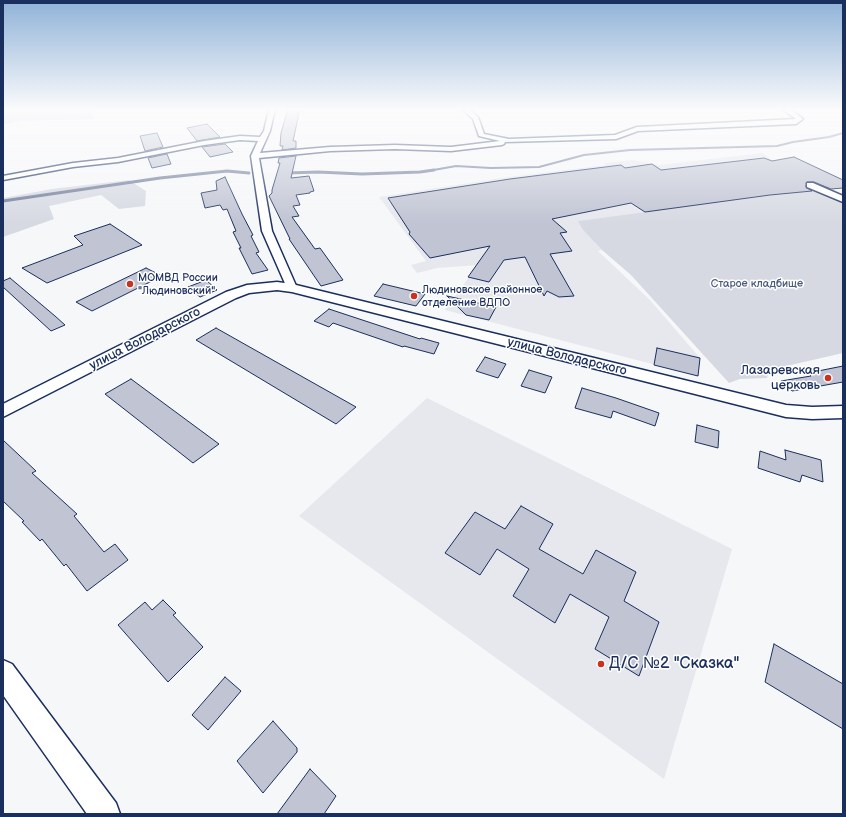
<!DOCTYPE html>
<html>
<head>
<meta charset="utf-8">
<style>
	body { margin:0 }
	#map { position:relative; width:846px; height:817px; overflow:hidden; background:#f6f7f9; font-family:"Balsamiq Sans",sans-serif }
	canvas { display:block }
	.frame { position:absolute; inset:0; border:4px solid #1b2f5e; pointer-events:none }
</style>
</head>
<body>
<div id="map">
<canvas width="846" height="817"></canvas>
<div class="frame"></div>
</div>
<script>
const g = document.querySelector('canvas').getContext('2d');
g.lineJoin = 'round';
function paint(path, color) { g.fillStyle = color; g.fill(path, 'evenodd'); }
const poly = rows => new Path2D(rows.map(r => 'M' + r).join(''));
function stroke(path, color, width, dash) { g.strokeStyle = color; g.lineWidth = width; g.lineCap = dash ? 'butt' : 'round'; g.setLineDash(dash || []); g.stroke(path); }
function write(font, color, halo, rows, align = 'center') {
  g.font = font + ' "Balsamiq Sans",sans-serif'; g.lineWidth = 3; g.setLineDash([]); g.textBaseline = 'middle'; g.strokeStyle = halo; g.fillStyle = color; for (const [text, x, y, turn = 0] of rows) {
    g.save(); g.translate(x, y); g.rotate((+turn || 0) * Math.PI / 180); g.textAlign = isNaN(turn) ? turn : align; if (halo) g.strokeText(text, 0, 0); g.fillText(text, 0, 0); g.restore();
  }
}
paint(poly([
	[762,153,774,161,784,170,816,190,770,195,579,221,583,230,602,250,598,251,650,300,700,358,698,376,445,310,474,270,479,265,437,268,417,273,411,265,426,261,379,197,508,177,606,165,604,163,633,160,659,165],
	[427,398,732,549,664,779,299,516]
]), '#e6e8ee');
paint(poly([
	[3,109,88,109,95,119,19,121,3,125],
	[129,180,146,191,145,206,119,209,101,195,49,206,54,219,3,237,3,198,52,189],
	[812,191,843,204,843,353,769,370,767,378,740,379,729,383,631,275,602,250,583,230,578,221,770,195]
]), '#d6d9e2');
stroke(poly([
	[428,171,456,166,491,168,539,167,584,155,630,150,777,146,793,142,829,137,843,133]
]), '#707c99', 2);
stroke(poly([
	[287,173,318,172,362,174,420,172,434,170],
	[3,201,160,178,227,171,249,173]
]), '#707c99', 3);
const building = poly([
	[288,109,299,109,298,118,293,141,296,141,296,148,282,150,283,146,280,146,281,133,288,109],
	[207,124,220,137,197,141,187,128,207,124],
	[157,133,163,147,145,151,140,136,157,133],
	[225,144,233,152,210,157,202,147,225,144],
	[167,154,171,164,152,168,148,158,167,154],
	[296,156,291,178,309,176,314,191,310,192,310,193,296,195,300,205,293,206,299,216,292,217,315,249,320,248,343,280,321,286,289,239,290,239,269,196,272,193,272,190,280,163,278,163,279,158,296,156],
	[794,157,843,180,843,188,831,189,814,182,807,182,806,187,812,191,770,195,645,212,631,203,552,219,567,232,560,233,572,251,550,254,574,296,559,297,547,291,544,296,525,257,504,260,489,282,468,277,490,246,430,258,409,234,410,232,388,198,510,179,621,165,625,168,652,164,661,170,764,158,772,161,794,157],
	[225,177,242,214,253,235,251,236,259,252,256,253,268,270,252,274,239,248,241,248,233,232,236,231,227,209,223,210,220,205,205,208,201,193,217,190,216,181,225,177],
	[110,224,142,245,47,283,22,268,83,245,74,236,110,224],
	[146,268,162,276,92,311,76,302,146,268],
	[10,278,55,316,65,325,51,331,3,287,3,281,10,278],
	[206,280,217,290,200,297,188,287,206,280],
	[383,284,425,294,416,306,374,296,383,284],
	[447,296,496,307,489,320,466,315,447,296],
	[329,309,420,339,421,338,439,343,434,354,404,346,403,347,333,323,329,327,314,321,329,309],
	[216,328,356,407,336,424,196,340,216,328],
	[657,348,700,358,698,376,654,365,657,348],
	[485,357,506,364,498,378,476,371,485,357],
	[843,366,843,382,792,391,781,381,811,376,808,373,843,366],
	[529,370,552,377,545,393,521,386,529,370],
	[131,379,219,444,193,463,105,394,131,379],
	[582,388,616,398,659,413,655,426,613,411,611,418,575,408,582,388],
	[697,425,719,431,718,448,695,442,697,425],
	[3,440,36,471,32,473,77,514,74,516,104,552,115,544,128,560,87,591,66,564,64,566,42,539,40,541,22,522,24,521,3,501,3,440],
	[785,450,821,460,823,482,802,475,800,482,758,468,760,451,786,460,785,450],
	[521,506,553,524,539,549,583,574,596,550,636,572,624,601,659,622,639,676,595,649,609,617,570,594,555,623,513,596,529,569,497,549,480,575,445,553,475,512,505,529,521,506],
	[163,600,176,613,173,615,203,647,168,682,118,625,145,602,152,610,163,600],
	[774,644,843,684,843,729,765,682,774,644],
	[225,677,241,691,208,730,192,715,225,677],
	[273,721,297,748,297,752,263,793,237,761,273,721],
	[310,769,336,796,324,814,277,814,310,769]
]);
paint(building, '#c0c4d3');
stroke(building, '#1b2f5e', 1);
const minor = poly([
	[269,109,275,109,270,131,260,153,330,147,395,145,451,147,500,141,479,136,473,119,462,109,469,109,478,117,484,134,509,139,615,135,637,127,796,119,782,109,790,109,803,119,796,124,638,131,616,139,505,142,504,144,502,145,451,151,395,149,330,151,259,158,272,231,297,288,292,291,287,288,262,231,251,156,258,141,240,140,204,145,118,162,73,167,3,180,3,176,73,163,118,158,204,141,240,136,260,137,264,131,269,109],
	[807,183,813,183,843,196,843,202,807,187,807,183]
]);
const tertiary = poly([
	[277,282,292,284,786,405,812,407,843,406,843,418,812,419,786,417,292,292,277,290,249,293,236,298,3,417,3,404,226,292,247,285,277,282],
	[3,660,12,664,116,803,120,814,87,814,3,695,3,660]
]);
stroke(minor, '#1b2f5e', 3);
stroke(tertiary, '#1b2f5e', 3);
paint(minor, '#fff');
paint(tertiary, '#fff');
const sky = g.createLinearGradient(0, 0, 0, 224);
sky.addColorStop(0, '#8fb2d8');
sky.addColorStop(0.49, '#fbfbfc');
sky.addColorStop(1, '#fbfbfc00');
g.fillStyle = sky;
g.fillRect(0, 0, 846, 224);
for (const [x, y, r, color] of [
	[130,284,4,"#c8321e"],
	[414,296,4,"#c8321e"],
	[828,378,4,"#c8321e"],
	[601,664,4,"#c8321e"]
]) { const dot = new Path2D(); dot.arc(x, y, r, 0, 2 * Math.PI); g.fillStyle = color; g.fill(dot); stroke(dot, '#fff', 1.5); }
write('11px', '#1b2f5e', '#fff', [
	["МОМВД России",138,278],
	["\"Людиновский\"",138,291],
	["Людиновское районное",422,290],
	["отделение ВДПО",422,303]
], 'left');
write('11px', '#4a5a7f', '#fff', [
	["Старое кладбище",757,284]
]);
write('13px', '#1b2f5e', '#fff', [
	["улица Володарского",145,339,-27],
	["улица Володарского",567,357,14]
]);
write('13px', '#1b2f5e', '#fff', [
	["Лазаревская",820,371],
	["церковь",820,386]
], 'right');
write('16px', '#1b2f5e', '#fff', [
	["Д/С №2 \"Сказка\"",609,664]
], 'left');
</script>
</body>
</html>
